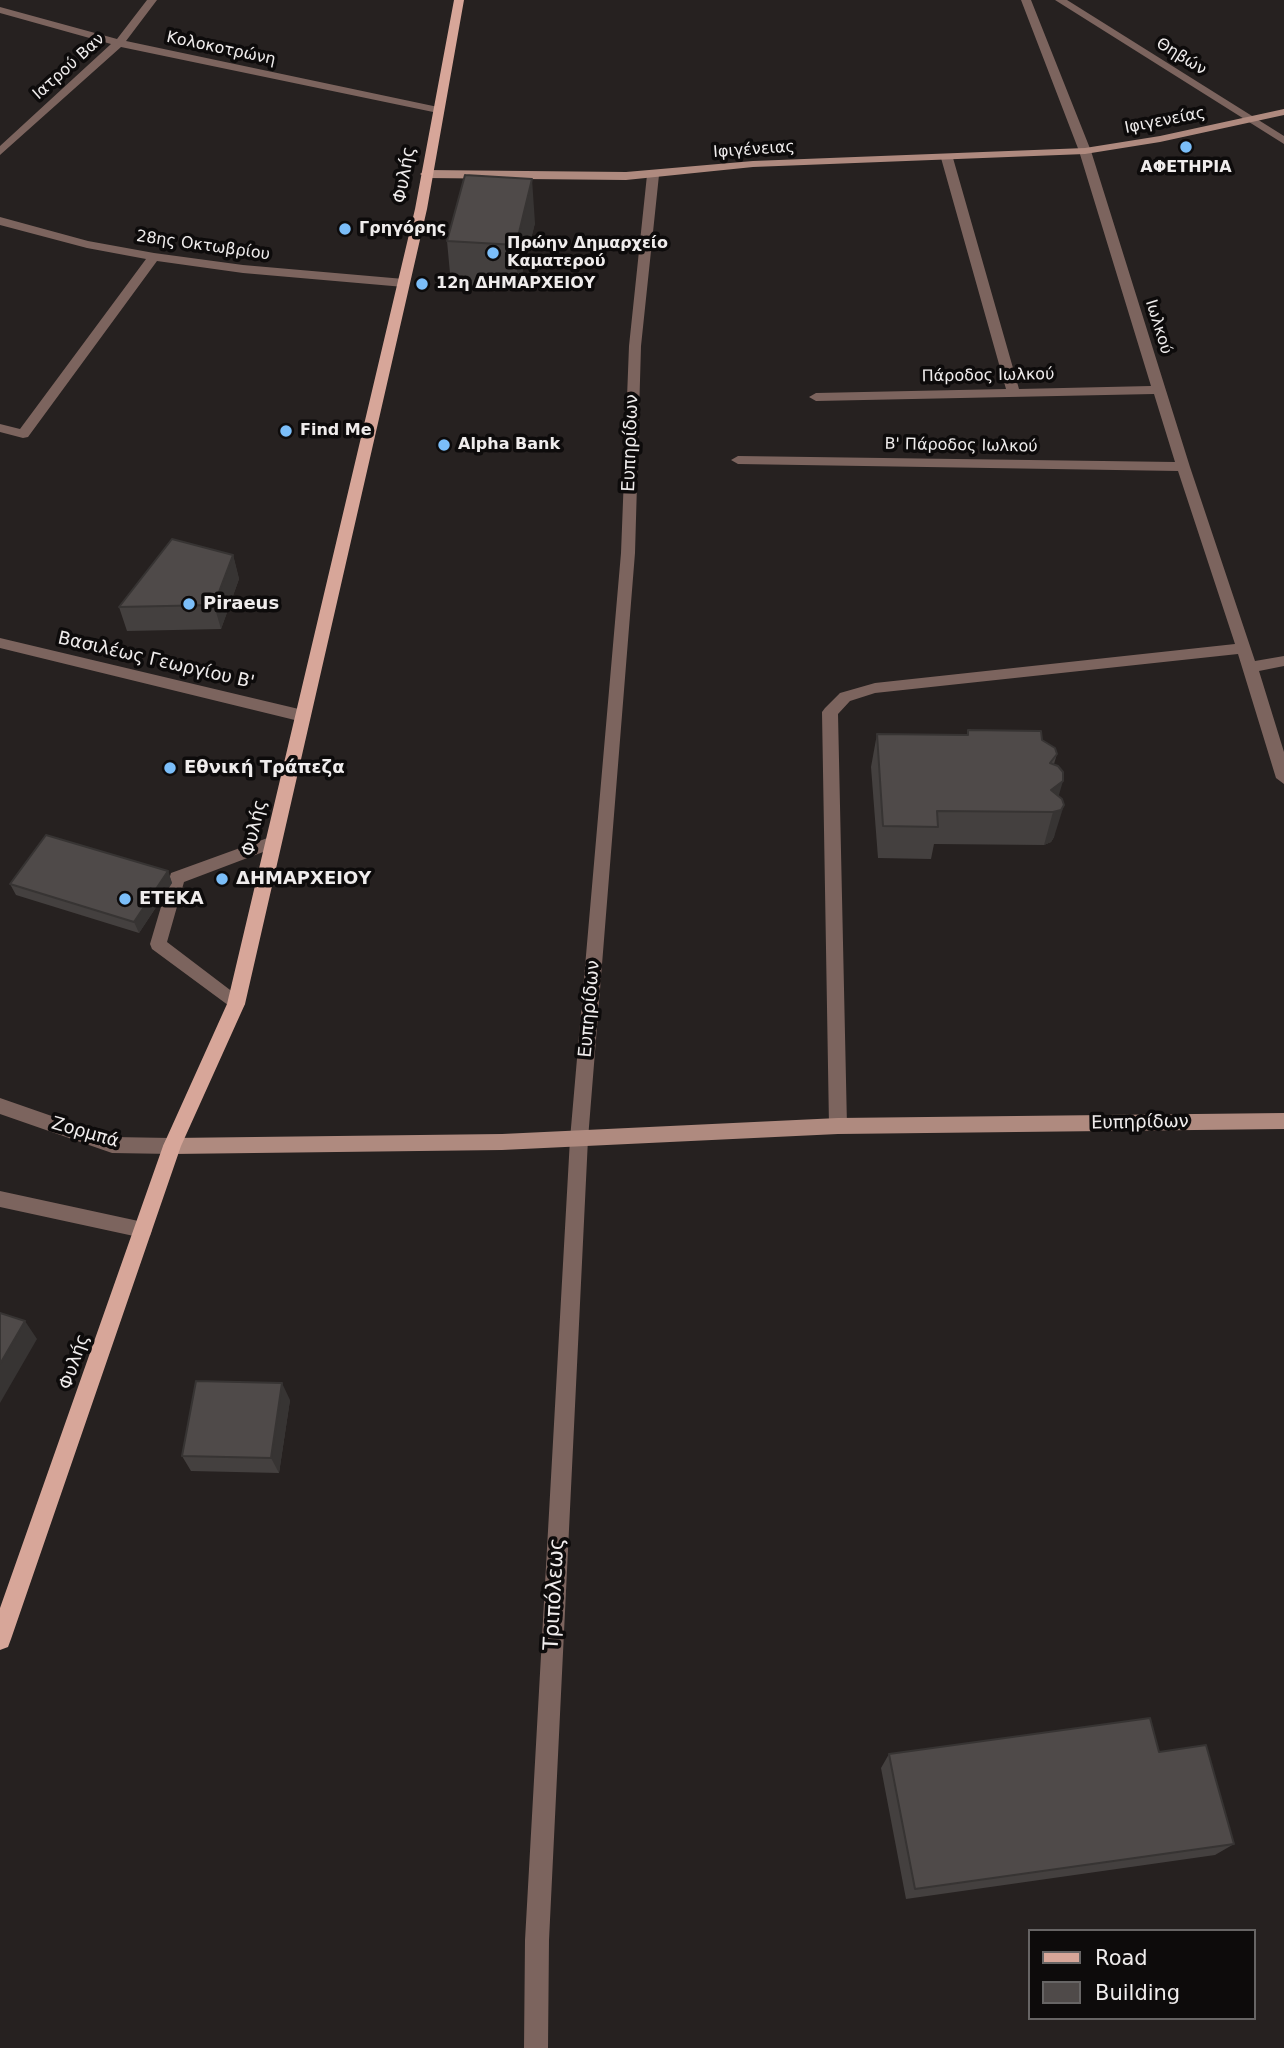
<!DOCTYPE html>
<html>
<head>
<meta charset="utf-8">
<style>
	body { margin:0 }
	#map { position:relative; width:1284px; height:2048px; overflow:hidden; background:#262120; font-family:"DejaVu Sans",sans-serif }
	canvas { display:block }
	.legend { position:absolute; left:1028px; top:1929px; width:228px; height:91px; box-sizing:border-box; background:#0d0b0b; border:2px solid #676565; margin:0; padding:9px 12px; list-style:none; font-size:21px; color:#efecec }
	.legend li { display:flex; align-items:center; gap:14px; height:35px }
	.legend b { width:35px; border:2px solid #676565 }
</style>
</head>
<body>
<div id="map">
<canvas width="1284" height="2048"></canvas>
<ul class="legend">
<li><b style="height:9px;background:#d7a699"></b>Road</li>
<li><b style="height:19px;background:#4f4a49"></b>Building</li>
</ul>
</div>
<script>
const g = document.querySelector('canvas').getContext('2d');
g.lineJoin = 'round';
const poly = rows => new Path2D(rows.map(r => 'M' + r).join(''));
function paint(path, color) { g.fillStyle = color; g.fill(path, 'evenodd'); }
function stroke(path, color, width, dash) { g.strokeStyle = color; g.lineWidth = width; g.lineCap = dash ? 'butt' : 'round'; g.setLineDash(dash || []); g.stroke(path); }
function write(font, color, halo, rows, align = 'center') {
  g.font = font + ' "DejaVu Sans",sans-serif'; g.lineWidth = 7; g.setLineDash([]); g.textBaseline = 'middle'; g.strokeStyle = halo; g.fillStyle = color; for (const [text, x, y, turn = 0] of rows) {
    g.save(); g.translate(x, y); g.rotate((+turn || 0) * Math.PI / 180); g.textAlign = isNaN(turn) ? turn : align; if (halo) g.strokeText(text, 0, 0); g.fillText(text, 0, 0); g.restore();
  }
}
paint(poly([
	[273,836,279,838,281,842,279,846,184,882,167,942,242,999,245,1004,242,1009,236,1011,152,949,150,944,171,873,273,836],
	[0,1191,143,1222,150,1224,152,1230,150,1236,143,1238,0,1207,0,1191]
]), '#7c645e');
paint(poly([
	[147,0,157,0,126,41,438,107,444,110,438,113,121,47,0,155,0,146,111,44,0,13,0,7,117,39,147,0],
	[1021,0,1031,0,1091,151,1190,467,1255,661,1284,656,1284,666,1259,671,1284,752,1284,784,1276,778,1238,654,875,693,850,701,838,714,847,1126,844,1132,838,1134,832,1132,829,1126,822,712,825,708,840,693,875,683,1235,644,1178,471,738,464,731,460,738,456,1175,462,1154,394,816,401,809,397,816,393,1006,389,941,158,947,155,953,158,1019,389,1151,386,1079,151,1021,0],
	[1055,0,1067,0,1284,136,1284,144,1055,0],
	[653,171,659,175,641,346,635,553,588,1139,549,1940,548,2048,524,2048,525,1940,570,1139,621,553,629,346,647,175,653,171],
	[0,217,88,241,154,253,243,265,404,279,410,283,404,287,243,273,157,261,28,437,23,438,0,432,0,424,20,429,146,259,87,248,0,225,0,217],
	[0,638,303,710,311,716,303,722,0,648,0,638],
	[0,1098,112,1137,172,1138,178,1140,181,1146,178,1152,172,1154,112,1153,0,1114,0,1098]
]), '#7c645e');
paint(poly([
	[1284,109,1284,115,1160,142,1085,154,753,167,626,180,426,178,420,174,426,170,626,172,753,161,1085,148,1160,136,1284,109],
	[1284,1113,1284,1129,838,1134,502,1150,172,1154,166,1152,163,1146,166,1140,172,1138,502,1134,838,1118,1284,1113]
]), '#af8a7f');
paint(poly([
	[454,0,464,0,427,209,245,1004,181,1146,11,1639,8,1647,0,1650,0,1608,163,1146,227,1004,415,209,454,0]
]), '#d7a699');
paint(poly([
	[535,223,518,289,451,284,447,241],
	[233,555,239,579,221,629,127,631,119,607],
	[968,730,1042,740,1057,754,1054,764,1059,797,1054,837,1051,842,1044,845,934,844,931,859,878,858,871,767,877,734,967,735],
	[168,871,172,883,139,933,16,895,10,884],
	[290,1400,279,1473,191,1471,182,1456],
	[1159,1752,1234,1844,1215,1855,906,1899,881,1768,889,1754]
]), '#44403f');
paint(poly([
	[532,179,535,223,518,289,516,245],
	[233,555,239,579,221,629,214,605],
	[1063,781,1054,812,1064,805,1054,837,1051,842,1044,845,1053,812,1051,790],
	[168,871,172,883,139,933,134,922],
	[25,1321,37,1339,0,1403,0,1364],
	[282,1383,290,1400,279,1473,271,1458]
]), '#373433');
const building = poly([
	[465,175,532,179,516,245,447,241,465,175],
	[172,539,233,555,214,605,119,607,172,539],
	[968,730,1041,731,1042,740,1055,748,1057,754,1050,763,1058,766,1063,772,1063,781,1051,790,1062,799,1064,805,1061,810,1053,812,937,811,938,827,883,826,877,734,968,735,968,730],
	[46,835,168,871,134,922,10,884,46,835],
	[0,1313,25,1321,0,1364,0,1313],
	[196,1381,282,1383,271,1458,182,1456,196,1381],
	[1150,1718,1159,1752,1206,1745,1234,1844,915,1889,889,1754,1150,1718]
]);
paint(building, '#4f4a49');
stroke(building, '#373433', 2);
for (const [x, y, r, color] of [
	[1186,147,7,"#7bbef9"],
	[345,229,7,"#7bbef9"],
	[493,253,7,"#7bbef9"],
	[422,284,7,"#7bbef9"],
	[286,431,7,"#7bbef9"],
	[444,445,7,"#7bbef9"],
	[189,604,7,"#7bbef9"],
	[170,768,7,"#7bbef9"],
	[222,879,7,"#7bbef9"],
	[125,899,7,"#7bbef9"]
]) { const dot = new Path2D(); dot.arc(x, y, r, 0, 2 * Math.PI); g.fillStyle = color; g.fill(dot); stroke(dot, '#0d0b0b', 2.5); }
write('16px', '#efecec', '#0d0b0b', [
	["Κολοκοτρώνη",221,49,12],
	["Θηβών",1181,57,32],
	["Ιατρού Βαν",69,67,-42],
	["Ιφιγενείας",1165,121,-11],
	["Ιφιγένειας",754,150,-4],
	["28ης Οκτωβρίου",203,246,8],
	["Ιωλκού",1158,327,73],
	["Πάροδος Ιωλκού",988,376,-1],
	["Β' Πάροδος Ιωλκού",961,446,1]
]);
write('bold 16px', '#efecec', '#0d0b0b', [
	["ΑΦΕΤΗΡΙΑ",1186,168,"center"],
	["Γρηγόρης",359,229],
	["Πρώην Δημαρχείο",507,244],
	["Καματερού",507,262],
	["12η ΔΗΜΑΡΧΕΙΟΥ",436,284],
	["Find Me",300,431],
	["Alpha Bank",458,445]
], 'left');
write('18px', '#efecec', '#0d0b0b', [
	["Φυλής",405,175,-80],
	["Ευπηρίδων",631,443,-88],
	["Βασιλέως Γεωργίου Β'",156,661,13],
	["Φυλής",255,828,-77],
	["Ευπηρίδων",590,1009,-85],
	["Ευπηρίδων",1140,1123,-1],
	["Ζορμπά",85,1133,16],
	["Φυλής",75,1362,-71]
]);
write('bold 18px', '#efecec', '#0d0b0b', [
	["Piraeus",203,604],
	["Εθνική Τράπεζα",184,768],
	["ΔΗΜΑΡΧΕΙΟΥ",236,879],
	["ΕΤΕΚΑ",139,899]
], 'left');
write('21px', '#efecec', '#0d0b0b', [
	["Τριπόλεως",555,1594,-87]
]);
</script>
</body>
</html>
